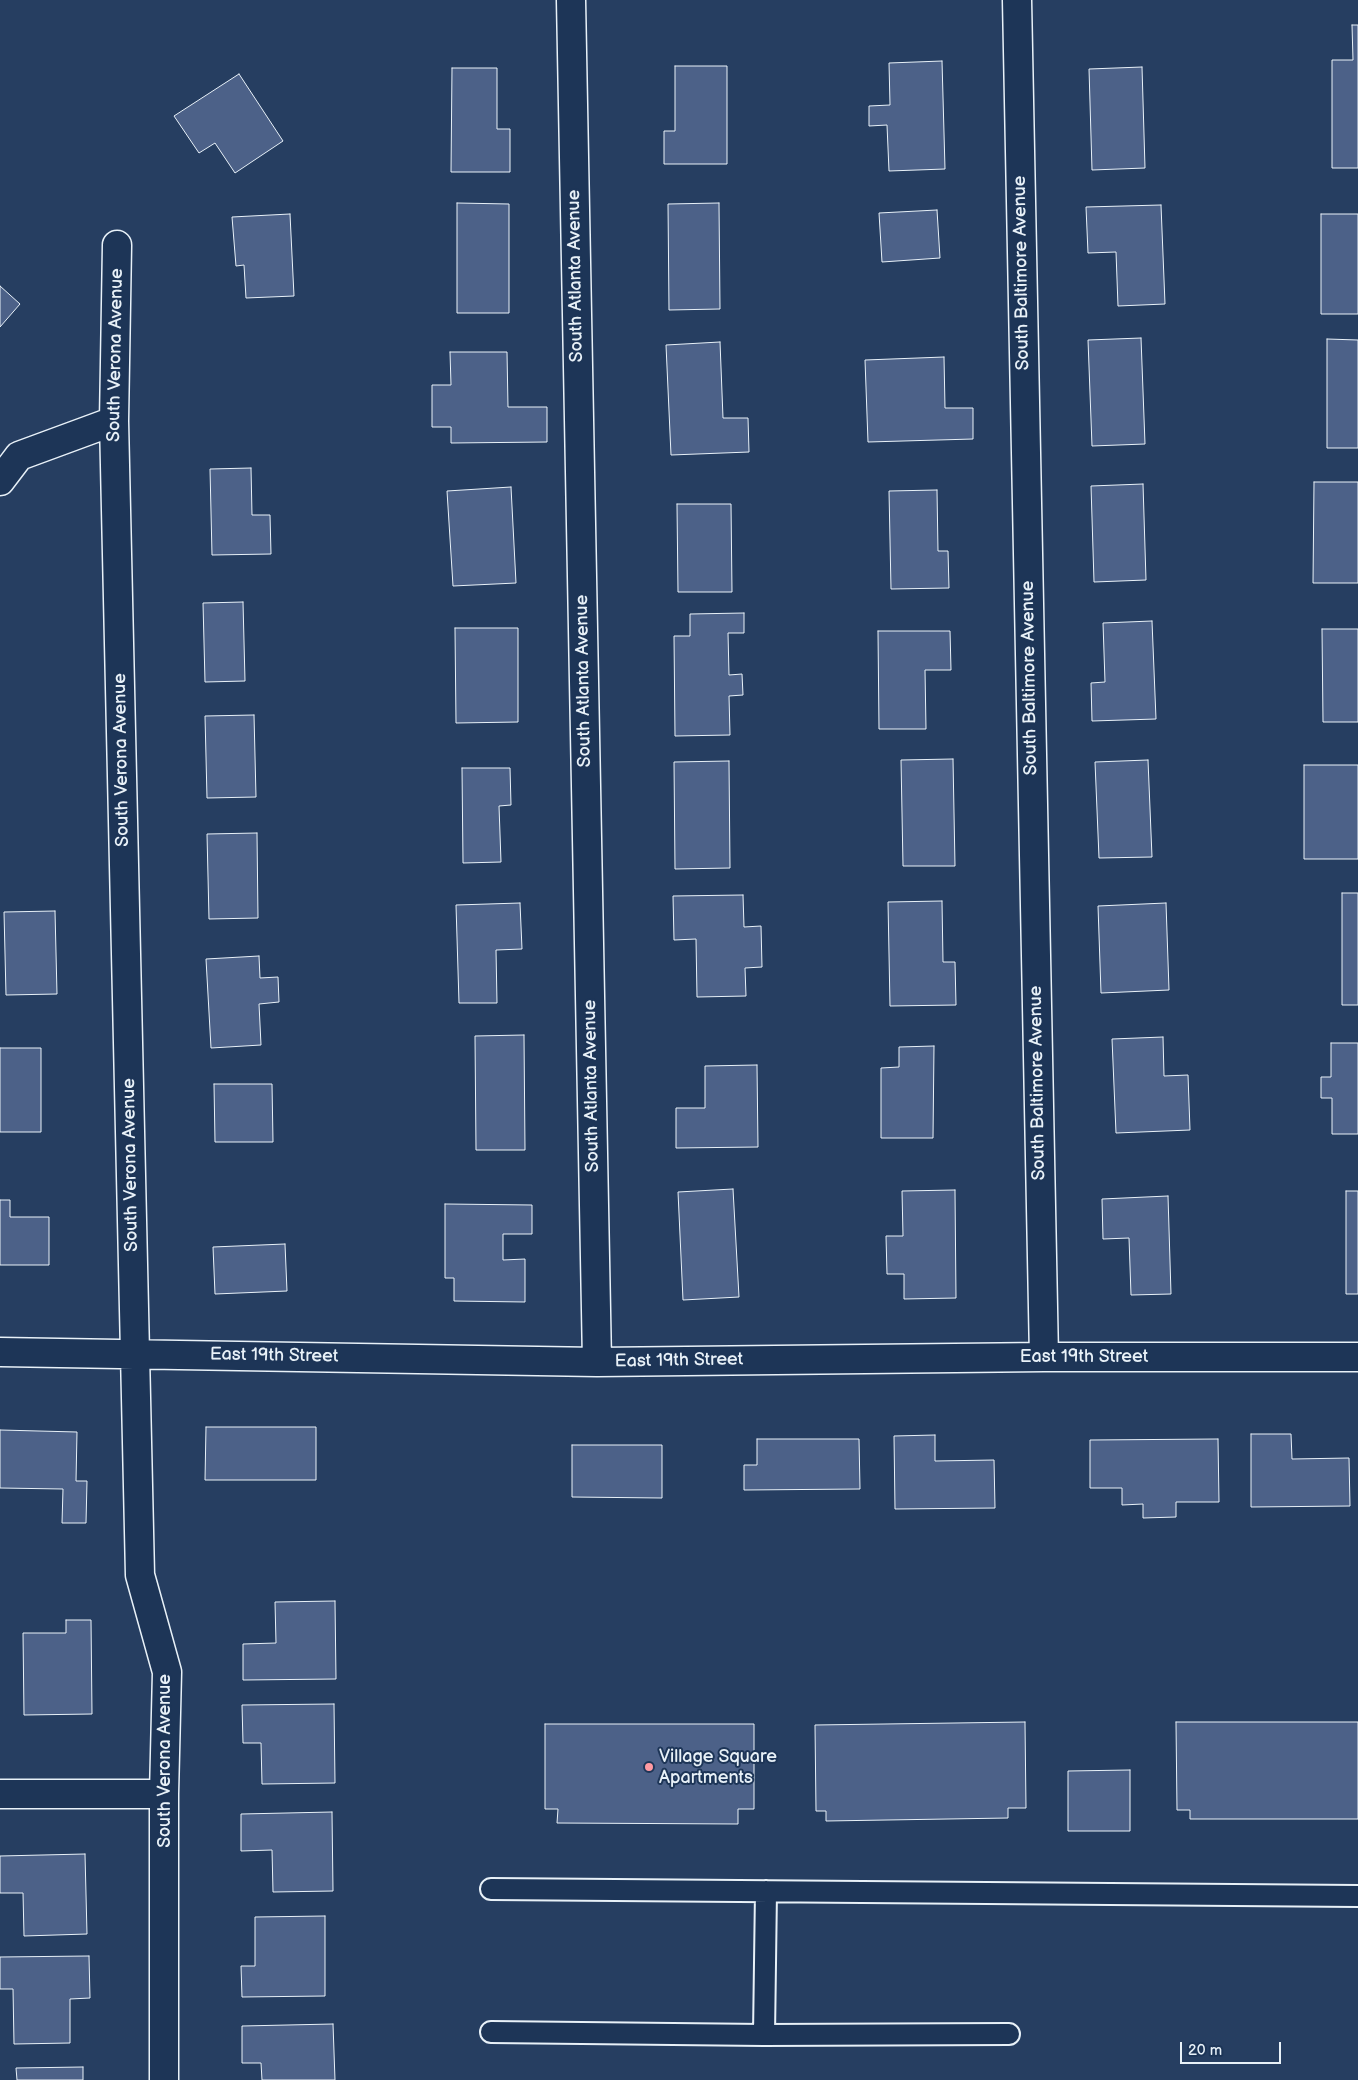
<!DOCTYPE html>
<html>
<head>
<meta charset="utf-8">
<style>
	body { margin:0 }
	#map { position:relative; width:1358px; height:2080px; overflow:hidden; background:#263e61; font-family:"Balsamiq Sans",sans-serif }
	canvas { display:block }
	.scale { position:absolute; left:1180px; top:2042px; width:101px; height:22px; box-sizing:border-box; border:2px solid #e8f1f8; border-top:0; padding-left:6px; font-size:15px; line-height:18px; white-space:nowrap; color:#e8f1f8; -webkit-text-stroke:4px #1d3557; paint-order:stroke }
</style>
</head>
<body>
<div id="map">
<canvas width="1358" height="2080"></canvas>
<div class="scale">20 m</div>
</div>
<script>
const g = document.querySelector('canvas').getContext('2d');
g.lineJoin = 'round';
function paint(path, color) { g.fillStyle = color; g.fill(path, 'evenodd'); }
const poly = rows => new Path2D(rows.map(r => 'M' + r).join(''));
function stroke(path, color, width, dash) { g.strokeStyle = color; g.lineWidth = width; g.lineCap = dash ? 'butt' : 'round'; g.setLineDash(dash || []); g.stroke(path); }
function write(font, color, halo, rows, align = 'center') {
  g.font = font + ' "Balsamiq Sans",sans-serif'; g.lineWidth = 4; g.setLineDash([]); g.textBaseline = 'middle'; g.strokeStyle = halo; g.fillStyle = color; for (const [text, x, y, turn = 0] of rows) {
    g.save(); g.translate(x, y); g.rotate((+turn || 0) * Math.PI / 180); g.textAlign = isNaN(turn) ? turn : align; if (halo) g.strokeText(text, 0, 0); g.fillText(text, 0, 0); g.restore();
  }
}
const building = poly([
	[1352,25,1358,25,1358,168,1332,168,1332,60,1353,60,1352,25],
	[942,61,945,169,889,171,887,125,869,126,869,106,890,105,889,63,942,61],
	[675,66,727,66,727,164,664,164,664,131,675,131,675,66],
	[1142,67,1145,168,1092,170,1089,69,1142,67],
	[452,68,497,68,497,129,510,129,510,172,451,172,452,68],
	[239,74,283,141,235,173,215,143,199,153,174,116,239,74],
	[457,203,509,204,509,313,457,313,457,203],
	[719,203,720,309,669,310,668,204,719,203],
	[1161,205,1165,304,1118,306,1116,252,1088,253,1086,207,1161,205],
	[937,210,940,258,882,262,879,213,937,210],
	[290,214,294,296,246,298,244,265,236,266,232,217,290,214],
	[1321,214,1358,214,1358,314,1321,314,1321,214],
	[0,286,20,304,0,327,0,286],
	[1141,338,1145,444,1092,446,1088,340,1141,338],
	[1327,339,1358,340,1358,448,1327,448,1327,339],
	[720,342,723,418,748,418,749,452,671,455,666,345,720,342],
	[450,352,507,352,508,407,547,407,547,442,451,443,451,427,432,427,432,385,451,385,450,352],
	[944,357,945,408,973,408,973,439,868,442,865,360,944,357],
	[251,468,252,515,270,515,271,554,212,555,210,469,251,468],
	[1314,482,1358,482,1358,583,1313,583,1314,482],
	[1143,484,1146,580,1094,582,1091,486,1143,484],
	[511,487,516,583,453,586,447,491,511,487],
	[937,490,938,551,948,551,949,588,891,589,889,491,937,490],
	[677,504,731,504,732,592,678,592,677,504],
	[243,602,245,681,205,682,203,603,243,602],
	[744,613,744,633,728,633,729,675,742,674,743,695,729,696,730,735,675,736,674,636,690,636,690,614,744,613],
	[1152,621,1156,719,1092,721,1091,683,1105,682,1103,623,1152,621],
	[455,628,518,628,518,722,456,723,455,628],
	[1322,629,1358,629,1358,722,1323,722,1322,629],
	[878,631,950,631,951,670,925,670,926,729,879,729,878,631],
	[254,715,256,797,207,798,205,716,254,715],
	[953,759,955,866,903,866,901,760,953,759],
	[1148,760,1152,857,1099,858,1095,762,1148,760],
	[729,761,730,868,675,869,674,762,729,761],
	[1304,765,1358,765,1358,859,1304,859,1304,765],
	[462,768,510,768,511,805,499,806,501,862,463,863,462,768],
	[257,833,258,918,209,919,207,834,257,833],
	[1342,893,1358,893,1358,1005,1342,1005,1342,893],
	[743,895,744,927,761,926,762,967,745,968,746,996,697,997,696,939,674,940,673,896,743,895],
	[942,901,943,962,955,962,956,1005,890,1006,888,902,942,901],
	[520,903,522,949,496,950,497,1003,459,1003,456,905,520,903],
	[1166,903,1169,990,1101,993,1098,906,1166,903],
	[55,911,57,994,6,995,4,912,55,911],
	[259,956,260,978,278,977,279,1002,259,1004,261,1045,211,1048,206,959,259,956],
	[524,1035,525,1150,476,1150,475,1036,524,1035],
	[1163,1037,1164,1076,1188,1075,1190,1130,1116,1133,1112,1039,1163,1037],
	[1331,1043,1358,1043,1358,1134,1332,1134,1332,1098,1321,1098,1321,1077,1331,1077,1331,1043],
	[934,1046,933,1138,881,1138,881,1068,899,1067,899,1047,934,1046],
	[0,1048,41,1048,41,1132,0,1132,0,1048],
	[757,1065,758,1147,676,1148,676,1108,705,1108,705,1066,757,1065],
	[214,1084,272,1084,273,1142,215,1142,214,1084],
	[733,1189,739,1297,683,1300,678,1192,733,1189],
	[955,1190,956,1298,904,1299,904,1274,887,1274,886,1236,903,1236,902,1191,955,1190],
	[1346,1191,1358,1191,1358,1294,1346,1294,1346,1191],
	[1168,1196,1171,1294,1131,1295,1129,1238,1103,1239,1102,1199,1168,1196],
	[0,1200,10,1200,10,1217,49,1217,49,1265,0,1265,0,1200],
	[445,1204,532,1205,532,1234,503,1234,503,1260,525,1259,525,1302,454,1301,454,1278,445,1278,445,1204],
	[285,1244,287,1291,215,1294,213,1247,285,1244],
	[206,1427,316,1427,316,1480,205,1480,206,1427],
	[0,1430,77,1432,76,1481,87,1481,86,1523,62,1523,63,1489,0,1488,0,1430],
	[1251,1434,1291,1434,1292,1459,1349,1458,1350,1506,1251,1507,1251,1434],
	[935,1435,935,1461,994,1460,995,1508,895,1509,894,1436,935,1435],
	[757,1439,859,1439,860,1489,744,1490,744,1465,757,1465,757,1439],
	[1218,1439,1219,1502,1176,1502,1176,1517,1143,1518,1143,1504,1122,1505,1122,1488,1090,1488,1090,1440,1218,1439],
	[572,1445,662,1445,662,1498,572,1497,572,1445],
	[335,1601,336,1679,243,1680,243,1644,276,1643,275,1602,335,1601],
	[66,1620,91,1620,92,1714,24,1715,23,1633,66,1633,66,1620],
	[334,1704,335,1783,262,1784,261,1743,243,1743,242,1705,334,1704],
	[1025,1722,1026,1808,1008,1808,1008,1818,826,1821,826,1811,816,1811,815,1725,1025,1722],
	[1176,1722,1358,1722,1358,1819,1190,1819,1190,1810,1177,1810,1176,1722],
	[545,1724,754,1724,754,1809,738,1809,738,1824,557,1823,558,1809,545,1809,545,1724],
	[1130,1770,1130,1831,1068,1831,1068,1771,1130,1770],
	[332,1812,333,1891,273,1892,272,1850,241,1851,241,1814,332,1812],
	[85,1854,87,1934,24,1936,23,1893,0,1893,0,1856,85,1854],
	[325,1916,325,1996,242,1997,241,1966,255,1966,255,1917,325,1916],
	[89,1956,90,1998,70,1999,70,2043,14,2044,13,1989,0,1989,0,1957,89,1956],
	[333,2024,335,2080,262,2080,261,2063,242,2063,242,2026,333,2024],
	[83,2067,83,2080,17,2080,16,2068,83,2067]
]);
paint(building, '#4c6188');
stroke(building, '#e8f1f8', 1);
const lane = poly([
	[491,1889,1358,1896],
	[491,2032,764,2035,1009,2034],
	[764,2035,766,1891]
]);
const street = poly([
	[571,0,597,1362],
	[1017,0,1044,1357],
	[117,245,114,421,140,1575,167,1672,164,1794,164,2080],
	[0,481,19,456,114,421],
	[0,1352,597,1362,1044,1357,1358,1357],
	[0,1794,164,1794]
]);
stroke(lane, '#e8f1f8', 24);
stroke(street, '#e8f1f8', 31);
stroke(lane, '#1d3557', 20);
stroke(street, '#1d3557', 28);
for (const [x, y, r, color] of [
	[649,1767,5,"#ff9aa2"]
]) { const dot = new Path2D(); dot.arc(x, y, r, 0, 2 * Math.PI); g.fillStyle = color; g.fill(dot); stroke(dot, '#1d3557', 2); }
write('18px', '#e8f1f8', '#1d3557', [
	["South Baltimore Avenue",1022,273,-91],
	["South Atlanta Avenue",576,276,-91],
	["South Verona Avenue",116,355,-89],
	["South Baltimore Avenue",1030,678,-91],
	["South Atlanta Avenue",584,681,-91],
	["South Verona Avenue",122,760,-91],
	["South Baltimore Avenue",1038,1083,-91],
	["South Atlanta Avenue",592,1086,-91],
	["South Verona Avenue",131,1165,-91],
	["East 19th Street",274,1356,1],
	["East 19th Street",1084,1357],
	["East 19th Street",679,1361,-1],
	["South Verona Avenue",165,1761,-90]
]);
write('18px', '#e8f1f8', '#1d3557', [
	["Village Square",659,1757],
	["Apartments",659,1778]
], 'left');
</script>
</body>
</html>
